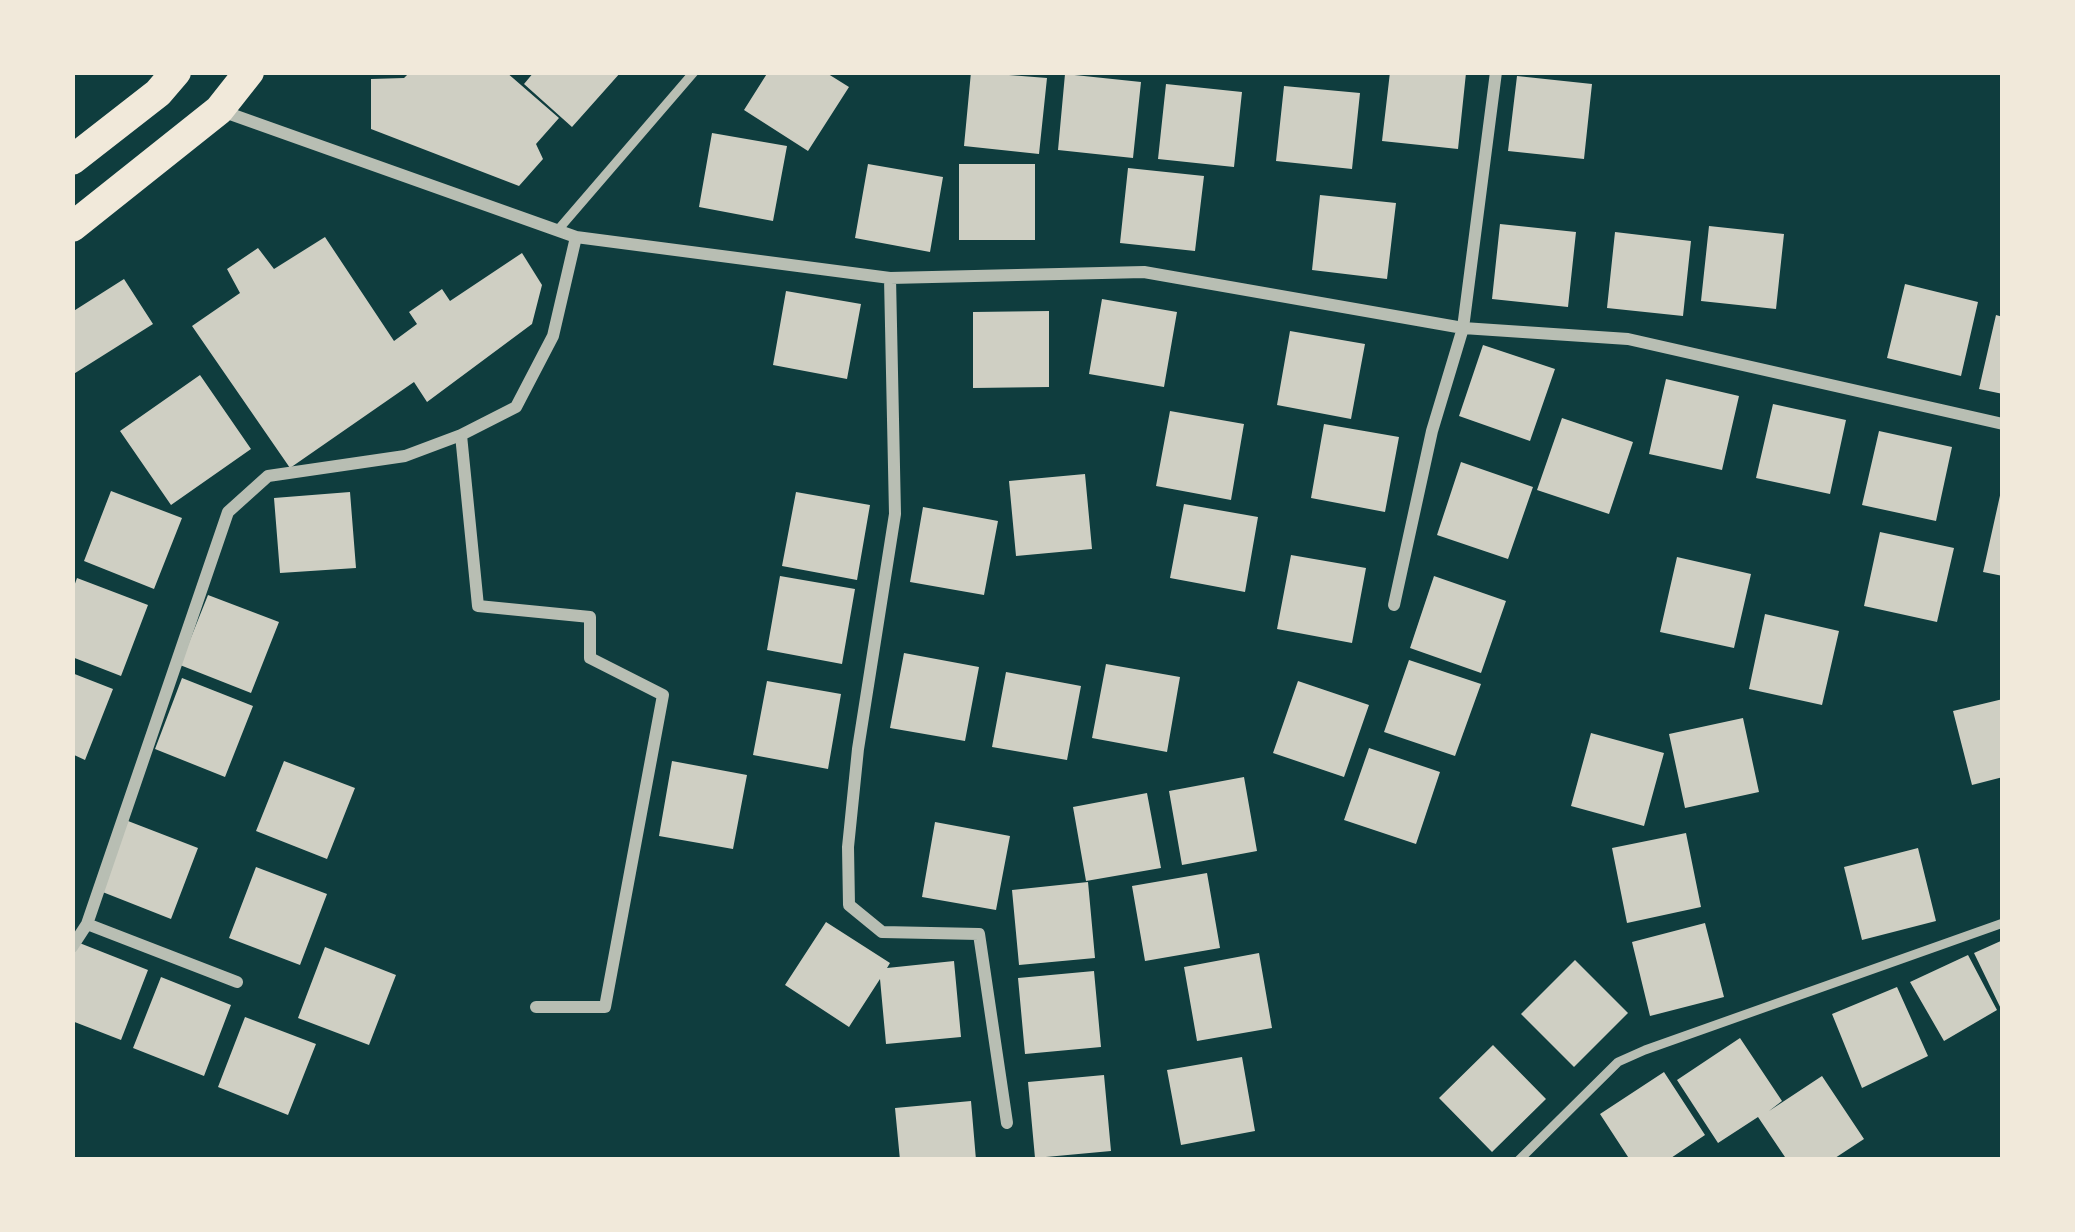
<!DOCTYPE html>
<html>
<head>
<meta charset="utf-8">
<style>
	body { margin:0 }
	#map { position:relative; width:2075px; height:1232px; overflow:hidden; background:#0f3d3e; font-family:"Roboto Condensed",sans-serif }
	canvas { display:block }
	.frame { position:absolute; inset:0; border:75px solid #f1e9da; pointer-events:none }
</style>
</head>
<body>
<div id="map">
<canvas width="2075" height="1232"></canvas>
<div class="frame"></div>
</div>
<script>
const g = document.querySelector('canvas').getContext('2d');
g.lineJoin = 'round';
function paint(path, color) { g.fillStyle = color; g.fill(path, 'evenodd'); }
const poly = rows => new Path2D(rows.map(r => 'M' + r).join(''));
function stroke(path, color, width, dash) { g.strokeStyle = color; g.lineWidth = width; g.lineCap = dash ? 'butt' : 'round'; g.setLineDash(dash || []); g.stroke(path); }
paint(poly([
	[410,72,506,72,559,118,536,144,543,159,519,186,371,129,371,79,404,78],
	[534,72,621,72,572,127,524,84],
	[768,72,825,72,849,87,808,151,744,110],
	[971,72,1047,78,1039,154,964,146],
	[1390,72,1466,73,1458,149,1382,141],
	[1065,74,1141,82,1133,158,1058,150],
	[1517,76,1592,84,1584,159,1508,151],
	[1166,84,1242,92,1234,167,1158,159],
	[1284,86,1360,93,1352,169,1276,161],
	[712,133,787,146,773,221,699,207],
	[868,164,943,177,930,252,855,238],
	[959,164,1035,164,1035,240,959,240],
	[1128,168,1204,176,1195,251,1120,243],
	[1320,195,1396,203,1387,279,1312,270],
	[1500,224,1576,232,1568,307,1492,299],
	[1709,226,1784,234,1776,309,1701,301],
	[1615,232,1691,241,1683,316,1607,308],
	[325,237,394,341,417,324,409,312,442,289,450,301,522,253,542,285,532,324,427,402,414,382,290,468,192,326,240,293,227,269,258,248,274,269],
	[124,279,153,324,72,375,72,312],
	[1905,284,1978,302,1961,376,1887,358],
	[786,291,861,304,847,379,773,365],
	[1102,299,1177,312,1164,387,1089,374],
	[1049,311,1049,387,973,388,973,312],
	[1996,315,2003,317,2003,394,1979,389],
	[1290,331,1365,344,1351,419,1277,405],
	[1483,345,1555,369,1530,441,1459,416],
	[200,375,251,449,171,505,120,431],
	[1666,379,1739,396,1722,470,1649,454],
	[1773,404,1846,420,1830,494,1756,478],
	[1170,411,1244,424,1231,500,1156,486],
	[1562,418,1633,442,1609,514,1537,490],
	[1324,424,1399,437,1385,512,1311,498],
	[1879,431,1952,447,1936,521,1862,505],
	[1461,462,1533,487,1508,559,1437,535],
	[1085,474,1092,549,1016,556,1009,481],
	[111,491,182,518,154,589,84,561],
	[2001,491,2003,491,2003,576,1983,572],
	[350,492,356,568,280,573,274,498],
	[796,492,870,505,857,580,782,566],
	[1184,504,1258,517,1245,592,1170,578],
	[923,507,998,521,984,595,910,582],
	[1880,532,1954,548,1937,622,1864,606],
	[1291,555,1366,568,1352,643,1277,629],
	[1677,557,1751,574,1734,648,1660,632],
	[780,576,855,589,842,664,767,650],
	[1434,576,1506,601,1481,673,1410,648],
	[77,578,148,605,121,676,72,657,72,592],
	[208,595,279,622,251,693,180,665],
	[1765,614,1839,631,1822,705,1749,689],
	[904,653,979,667,965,741,890,728],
	[1409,660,1481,684,1455,756,1384,732],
	[1106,664,1180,677,1167,752,1092,738],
	[1006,672,1081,686,1067,760,992,747],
	[72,673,113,689,85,760,72,754],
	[182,678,253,706,225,777,155,749],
	[767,681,841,694,828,769,753,755],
	[1298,681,1369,705,1344,777,1273,753],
	[2003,699,2003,777,1972,785,1953,711],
	[1743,718,1759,792,1685,808,1669,734],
	[1591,733,1664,753,1644,826,1571,806],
	[1369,748,1440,772,1416,844,1344,820],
	[284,761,355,788,327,859,256,831],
	[672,761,747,775,733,849,659,836],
	[1244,777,1257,851,1182,865,1169,791],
	[1147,793,1161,868,1086,881,1073,807],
	[128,821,198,848,171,919,100,891],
	[935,822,1010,836,996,910,922,897],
	[1686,833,1701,907,1627,923,1612,848],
	[1918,848,1936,921,1862,940,1844,867],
	[256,867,327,894,300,965,229,938],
	[1207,873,1220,948,1145,961,1132,886],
	[1088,882,1095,958,1019,965,1012,890],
	[826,922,890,963,887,968,954,961,961,1037,886,1044,880,979,849,1027,785,985],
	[1705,923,1724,997,1650,1016,1632,942],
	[2003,940,2003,1013,1974,953],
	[77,942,148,970,121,1040,72,1021,72,956],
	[325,947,396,975,369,1045,298,1018],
	[1259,953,1272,1028,1197,1041,1184,967],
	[1968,955,1997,1010,1944,1041,1910,982],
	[1575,960,1628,1013,1574,1067,1521,1014],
	[1094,971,1101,1047,1025,1054,1018,978],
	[161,977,231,1005,204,1076,133,1048],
	[1897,987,1928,1056,1862,1088,1832,1014],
	[245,1017,316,1044,288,1115,218,1087],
	[1740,1038,1782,1101,1769,1111,1822,1076,1864,1139,1832,1160,1787,1160,1758,1117,1718,1143,1677,1080],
	[1493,1045,1546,1099,1492,1152,1439,1098],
	[1242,1057,1255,1131,1181,1145,1167,1070],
	[1664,1072,1705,1135,1668,1160,1630,1160,1600,1114],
	[1104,1075,1111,1151,1035,1158,1028,1082],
	[971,1101,976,1160,900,1160,895,1108]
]), '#cfcfc3');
stroke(poly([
	[557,231,694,72],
	[1519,1160,1618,1062,1645,1050,2003,923]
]), '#b8beb3', 9);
stroke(poly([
	[219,110,576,237,890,278,1144,272,1463,328,1628,339,2003,424],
	[890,278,895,514,858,749,848,847,849,905,882,932,979,934,1007,1123],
	[461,435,478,606,590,617,590,658,663,695,605,1007,536,1007],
	[1394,605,1432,431,1463,328,1496,72],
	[87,924,237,982],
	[72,947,87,924,228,512,268,476,405,456,461,435,516,407,553,336,576,237]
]), '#b8beb3', 12);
stroke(poly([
	[72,160,158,93,176,72],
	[72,227,219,110,249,72]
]), '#f1e9da', 30);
</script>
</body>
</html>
